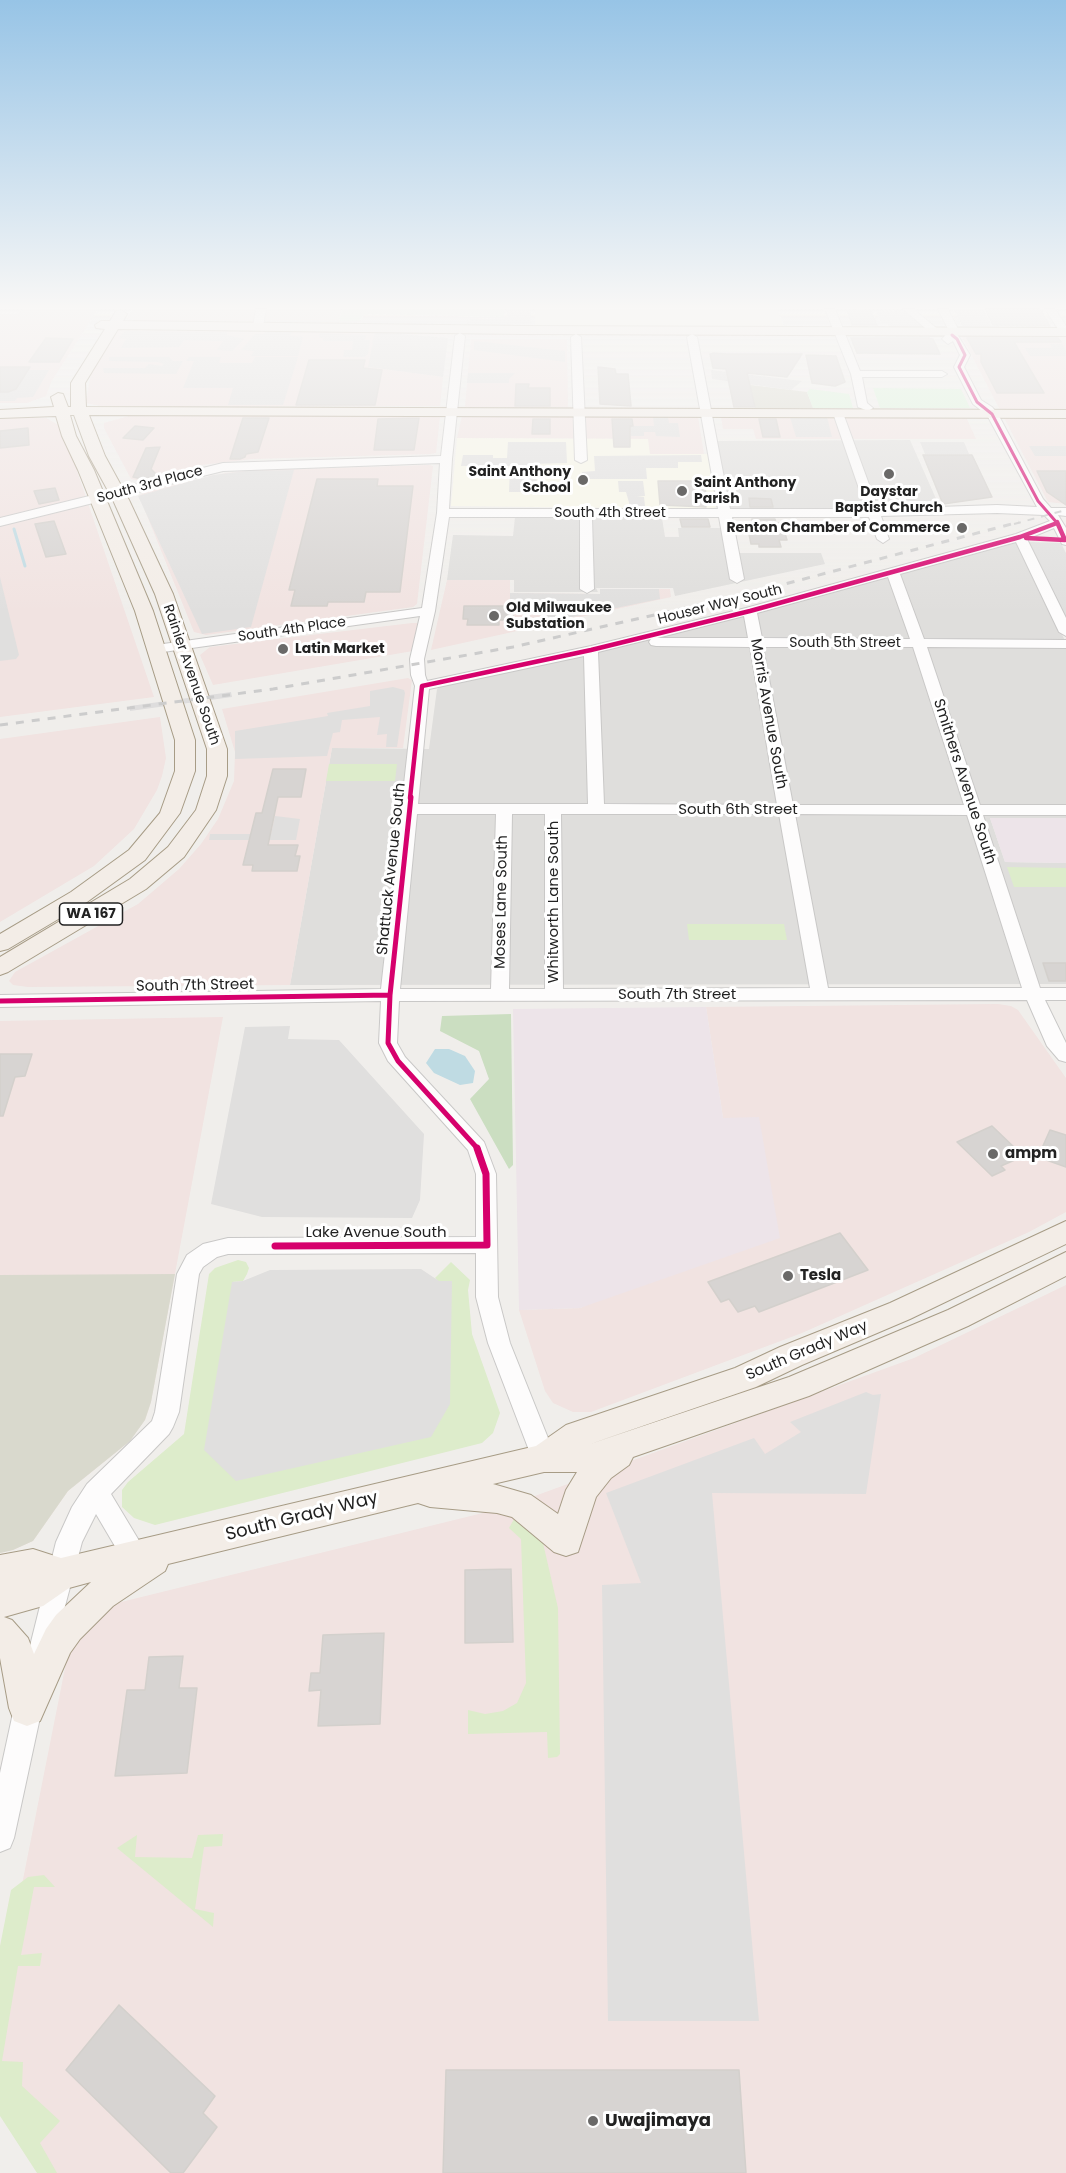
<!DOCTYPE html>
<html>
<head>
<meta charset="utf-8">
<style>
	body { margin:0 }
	canvas { display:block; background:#f0eeeb }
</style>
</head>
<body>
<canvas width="1066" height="2173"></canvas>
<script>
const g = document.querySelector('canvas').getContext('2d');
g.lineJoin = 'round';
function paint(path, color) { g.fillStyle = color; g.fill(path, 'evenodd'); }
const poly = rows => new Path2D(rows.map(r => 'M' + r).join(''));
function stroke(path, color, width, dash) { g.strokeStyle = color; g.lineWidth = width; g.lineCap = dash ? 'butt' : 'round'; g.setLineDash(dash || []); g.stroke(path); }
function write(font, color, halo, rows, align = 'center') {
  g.font = font + ' Poppins,sans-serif'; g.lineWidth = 6; g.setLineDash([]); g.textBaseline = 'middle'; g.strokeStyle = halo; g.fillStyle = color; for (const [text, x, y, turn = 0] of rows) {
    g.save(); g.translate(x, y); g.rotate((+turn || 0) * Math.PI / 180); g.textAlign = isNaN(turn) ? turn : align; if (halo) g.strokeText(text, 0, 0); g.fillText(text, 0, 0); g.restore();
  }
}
paint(poly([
	[375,332,448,338,443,377,367,367],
	[910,440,941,510,729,511,717,441],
	[515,517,662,518,665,537,679,537,678,528,723,528,728,553,821,553,825,564,675,596,673,588,596,588,598,592,514,592,514,580,447,580,453,535,513,536],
	[1015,542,1020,543,1066,643,1066,818,990,818,1005,862,1066,863,1066,984,290,985,332,748,429,749,437,689,442,686,564,660]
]), '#dfdedc');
paint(poly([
	[22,309,98,309,51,382,46,396,27,403,0,403,0,314,18,314],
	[132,309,342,309,339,321,136,321,127,318],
	[117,330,375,332,368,367,443,377,440,406,100,406,86,403,91,373],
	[961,335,1066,335,1066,504,1048,502],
	[471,339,567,339,568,407,465,407],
	[129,416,440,416,436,453,430,454,252,459,201,465,137,480,131,479,104,428,104,423],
	[462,416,698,417,704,454,649,454,647,439,457,438],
	[0,417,46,418,62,427,154,697,0,717],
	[721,417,966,417,976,439,756,439,753,429,723,429],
	[430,465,433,466,417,604,413,607,206,635,194,632,139,496,145,492,226,473,253,470],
	[447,580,510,580,510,593,600,594,600,589,670,589,671,597,431,650],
	[412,623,419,623,413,651,213,685,200,655,210,647],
	[408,678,412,680,403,748,332,748,290,985,28,987,13,985,9,981,15,972,138,904,179,869,201,844,218,819,234,781,235,752,222,709],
	[160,717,166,758,162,776,157,790,134,829,94,866,0,922,0,739],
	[998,1004,1011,1006,1018,1010,1066,1078,1066,1212,1029,1232,802,1333,591,1412,573,1412,553,1403,545,1391,519,1310,581,1308,723,1118,706,1007],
	[223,1017,151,1402,145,1420,130,1441,68,1491,33,1541,13,1550,0,1553,0,1021],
	[1066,1285,1066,2173,52,2173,0,2091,0,1995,68,1653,72,1644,109,1605,499,1509,914,1358]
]), '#f1e3e1');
paint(poly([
	[990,818,1066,818,1066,863,1005,862],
	[706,1007,723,1118,759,1117,780,1238,580,1308,519,1310,513,1009]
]), '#ede4e9');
paint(poly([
	[535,309,777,309,784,326,535,329],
	[457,438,648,439,650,454,708,454,717,506,712,509,451,506]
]), '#f8f7e8');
paint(poly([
	[750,385,807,392,813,408,755,408],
	[175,1274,151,1402,145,1420,130,1441,68,1491,33,1541,13,1550,0,1553,0,1275]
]), '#d9d9cd');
paint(poly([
	[329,764,397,764,395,781,326,781],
	[1007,867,1066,868,1066,887,1014,887],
	[687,924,784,924,787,940,689,940],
	[238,1260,246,1262,249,1268,247,1274,243,1281,232,1282,452,1281,439,1282,435,1278,451,1262,470,1280,468,1290,472,1334,500,1413,493,1433,482,1443,155,1525,134,1518,122,1507,122,1490,128,1482,184,1434,209,1274,215,1268],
	[518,1512,543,1543,558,1608,560,1754,557,1757,548,1758,547,1732,468,1734,468,1710,485,1714,503,1711,517,1703,526,1683,521,1539,509,1528],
	[223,1834,222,1846,204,1847,195,1909,214,1913,213,1927,117,1848,137,1835,135,1857,192,1858,198,1835],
	[44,1875,55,1887,34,1887,21,1955,42,1953,40,1966,18,1966,2,2061,23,2062,22,2086,60,2121,40,2143,57,2173,37,2173,0,2116,0,1946,11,1890,28,1877]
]), '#ddeccb');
paint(poly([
	[511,1014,513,1165,509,1169,470,1099,489,1079,479,1051,440,1031,442,1016]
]), '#cbdec1');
paint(poly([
	[342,309,505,309,504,317,364,314,360,321,339,321],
	[873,388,961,389,970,408,880,408],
	[810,389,849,394,853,408,813,408,807,392]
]), '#daf5da');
paint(poly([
	[507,309,531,309,531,324,512,324,512,327,470,326,467,324,467,321,472,319,507,318],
	[953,309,983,309,992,327,963,327],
	[882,310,908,312,924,327,890,328,888,323,881,323,877,312,883,312],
	[125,331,227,332,227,335,244,339,232,351,217,350,223,341,184,340,179,347,121,348,126,339,118,338],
	[266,331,292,331,290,336,303,337,298,356,251,356,254,351,241,350,255,334,264,334],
	[320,333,366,335,365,340,370,340,368,354,364,357,343,357,344,350,352,350,353,341,323,341,323,338,319,338],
	[375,333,446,339,446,350,386,343,372,343],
	[474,341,565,351,565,362,474,350],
	[1050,344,1062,344,1066,351,1066,356,1030,356,1025,348,1052,348],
	[109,357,169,357,173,361,183,361,176,374,104,373,103,368,145,368,149,364,162,366,164,364,158,362,109,361],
	[189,357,221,357,219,363,252,363,255,357,298,357,283,405,228,405,233,388,183,388,194,361,186,361],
	[24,370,49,370,33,397,17,398,15,401,0,401,0,392,16,389],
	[711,370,802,381,791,390,712,379],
	[468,373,515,373,509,379,509,383,467,383],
	[653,417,668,417,669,423,678,423,680,437,656,436,655,432,644,432,644,436,631,436,630,426,654,426],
	[790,417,827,417,832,437,796,437],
	[508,442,566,442,567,463,529,464,536,465,537,492,509,492,510,466,461,466,463,455,493,455,493,458,507,458],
	[920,442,964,442,969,454,925,454],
	[1029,446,1066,446,1066,456,1035,456],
	[701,455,702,462,678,462,678,468,646,468,647,479,582,479,582,472,595,471,594,456],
	[294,470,251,627,202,634,138,496,213,475,246,471],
	[618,481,643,481,645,496,637,496,644,497,645,506,630,506,626,492,619,492],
	[1028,542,1061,543,1066,553,1066,622],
	[0,577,19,655,16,659,0,661],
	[600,589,659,589,660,599,548,622,536,610,536,604,510,604,510,593,600,594],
	[393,687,404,690,405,693,397,747,386,747,387,734,377,735,380,717,342,720,340,732,333,733,327,756,235,759,235,731,328,716,327,713,370,706,370,691],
	[275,816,300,819,296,840,209,840,210,834,271,834],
	[290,1026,288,1039,339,1040,424,1134,420,1200,412,1218,262,1217,211,1204,245,1027],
	[421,1269,439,1281,452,1281,450,1404,431,1437,236,1481,204,1450,232,1282,243,1281,270,1270],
	[866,1392,873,1395,881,1394,866,1494,712,1493,759,2021,608,2021,602,1585,641,1583,606,1493,754,1438,765,1454,801,1432,790,1422]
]), '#e0dfde');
paint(poly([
	[435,1049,449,1049,465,1056,475,1071,473,1083,460,1085,434,1073,426,1063]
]), '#bfdbe3');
paint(poly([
	[231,692,232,697,130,711,130,706]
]), '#dedddd');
stroke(poly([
	[14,529,25,566]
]), '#bfdbe3', 3);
const building = poly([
	[985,309,1040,309,1050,326,993,325,985,309],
	[847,310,871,311,877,325,852,325,847,310],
	[46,338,73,339,59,362,29,362,46,338],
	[851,338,928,338,933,339,940,354,857,353,851,338],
	[967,338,1058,338,1061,342,1014,342,1044,393,997,393,981,362,981,354,976,354,967,338],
	[714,353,727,354,802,354,787,377,747,373,755,407,734,407,726,369,713,368,710,354,714,353],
	[806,355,836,356,845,382,835,386,812,383,806,355],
	[309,360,365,360,363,368,382,370,375,405,296,405,309,360],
	[0,367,30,367,16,389,8,392,0,392,0,367],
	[598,367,615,369,616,374,628,374,631,406,600,404,598,367],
	[516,384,529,384,528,388,550,388,550,406,515,406,516,384],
	[243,418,269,418,258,452,246,454,245,457,240,459,230,459,243,418],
	[419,418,414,450,374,450,378,419,419,418],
	[533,419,550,419,550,434,532,434,533,419],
	[612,419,632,419,633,426,630,426,630,447,614,447,612,419],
	[759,419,776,419,780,437,763,437,759,419],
	[135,426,154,428,143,440,123,438,135,426],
	[28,428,29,445,0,448,0,431,28,428],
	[160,447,151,469,158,476,142,479,133,477,146,448,160,447],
	[923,455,972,455,992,497,943,504,923,455],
	[1037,471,1066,471,1066,505,1047,492,1037,471],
	[317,479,378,479,377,486,413,486,400,592,366,592,364,602,328,602,327,606,291,606,295,590,289,590,317,479],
	[658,481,704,481,707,501,705,501,706,507,660,505,658,481],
	[55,488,59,500,39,504,34,491,55,488],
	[749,498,771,499,773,507,750,507,749,498],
	[680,519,708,519,710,527,682,527,680,519],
	[752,519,775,519,776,523,782,523,787,540,779,540,781,547,759,547,759,544,751,544,747,524,753,524,752,519],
	[54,521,66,554,46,557,35,524,54,521],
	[464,606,513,606,513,620,499,620,499,625,467,625,468,619,463,619,464,606],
	[273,769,306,769,301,797,278,797,268,845,298,845,295,856,300,856,297,871,252,871,253,865,243,865,256,813,262,813,273,769],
	[1043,963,1066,963,1066,981,1049,981,1043,963],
	[0,1054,32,1054,25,1076,15,1077,3,1116,0,1116,0,1054],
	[992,1126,1016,1149,1017,1159,1001,1166,1005,1170,992,1176,957,1142,992,1126],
	[1050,1130,1066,1135,1066,1167,1038,1157,1050,1130],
	[840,1233,868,1270,759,1312,755,1306,738,1312,729,1299,721,1302,708,1282,840,1233],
	[511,1569,513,1642,465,1643,465,1570,511,1569],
	[384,1633,380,1724,318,1726,321,1690,309,1691,311,1673,320,1673,323,1635,384,1633],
	[183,1656,179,1688,197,1688,187,1773,115,1776,127,1690,145,1690,149,1657,183,1656],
	[119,2005,215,2096,203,2113,217,2127,183,2173,171,2173,66,2070,119,2005],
	[446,2070,739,2070,746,2173,443,2173,446,2070]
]);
paint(building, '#d7d4d2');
stroke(building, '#d3d0cc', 1.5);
const minor = poly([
	[256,309,266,309,263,326,258,329,253,326,256,309],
	[825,309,835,309,860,371,942,371,947,374,942,377,862,377,867,403,873,408,868,411,858,407,851,374,825,309],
	[903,309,913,309,940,331,931,333,903,309],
	[938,309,948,309,959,331,957,334,970,355,964,367,981,400,992,407,998,414,1043,499,1051,508,1066,508,1066,516,1058,515,1066,528,1066,545,1062,544,1054,528,1027,539,1066,618,1066,636,1059,632,1016,542,900,574,924,639,1066,640,1066,648,927,647,980,805,1066,805,1066,815,983,815,1040,988,1066,988,1066,1000,1045,1000,1066,1043,1066,1062,1059,1060,1047,1046,1027,1000,399,1001,397,1043,405,1057,484,1142,496,1174,498,1297,510,1343,556,1458,553,1466,544,1469,535,1466,488,1343,476,1297,476,1253,228,1254,217,1257,203,1267,199,1274,179,1412,173,1427,169,1434,111,1494,144,1549,148,1557,144,1565,135,1569,126,1565,96,1514,82,1542,51,1659,42,1663,33,1659,29,1650,56,1542,72,1507,87,1484,152,1421,155,1412,177,1274,187,1255,203,1244,228,1238,476,1237,476,1174,468,1150,388,1061,379,1043,381,1001,0,1007,0,995,381,989,415,686,411,675,410,659,420,616,156,653,149,649,156,645,422,608,437,513,440,463,223,471,0,526,0,518,223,463,441,456,455,336,460,333,465,336,452,459,449,509,718,509,687,337,692,334,697,337,730,509,866,509,833,413,838,410,843,413,878,509,997,505,1037,507,987,415,973,404,954,367,960,355,953,341,948,344,942,339,949,331,938,309],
	[997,513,1044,515,1050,521,1016,534,746,608,591,646,427,681,425,675,424,659,435,611,449,517,580,517,580,589,587,593,594,589,592,517,719,517,730,579,737,583,744,579,732,517,869,517,877,539,883,543,889,539,881,516,997,513],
	[888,577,910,639,762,638,757,613,888,577],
	[744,616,748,638,657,638,744,616],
	[651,639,649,642,651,645,656,646,750,647,777,805,604,804,598,652,651,639],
	[763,647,913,647,964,805,793,805,763,647],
	[584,656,588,804,418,804,429,689,584,656],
	[417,814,496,814,491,989,400,989,417,814],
	[512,814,545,814,545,989,509,989,512,814],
	[561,814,779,814,810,988,563,989,561,814],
	[795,814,967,815,1022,988,828,988,795,814],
	[1045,309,1055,309,1066,326,1066,336,1062,335,1045,309],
	[576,334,581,337,587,460,581,463,575,460,571,337,576,334],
	[30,1686,40,1689,44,1699,14,1838,10,1848,0,1852,0,1773,16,1699,20,1689,30,1686]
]);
const major = poly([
	[121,310,127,314,123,321,522,326,1066,328,1066,336,522,334,118,329,85,383,86,407,1066,410,1066,418,89,415,105,456,129,500,173,594,227,749,227,776,216,810,184,857,146,889,8,972,0,975,0,957,130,879,168,847,196,810,207,776,207,749,155,594,113,500,89,456,74,415,70,415,76,436,94,470,153,611,195,740,195,771,180,813,145,860,87,902,8,949,0,951,0,934,71,892,129,850,160,813,175,771,175,740,135,611,78,470,62,436,56,416,0,418,0,410,54,407,51,397,58,393,63,394,68,407,71,407,71,383,105,329,96,328,95,325,101,321,110,321,116,311,121,310],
	[1066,1221,1066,1244,910,1319,802,1365,756,1387,590,1444,789,1377,948,1310,1066,1252,1066,1276,968,1326,809,1396,633,1457,629,1465,611,1478,596,1497,578,1552,566,1556,554,1552,512,1517,497,1513,430,1507,418,1503,168,1564,165,1571,113,1606,80,1639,70,1653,40,1721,27,1726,14,1721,9,1708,0,1658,0,1555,33,1549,61,1558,536,1446,566,1425,735,1368,780,1347,890,1303,1066,1221],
	[544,1472,577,1472,566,1490,558,1514,531,1495,493,1484,544,1472],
	[91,1582,56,1615,46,1629,34,1654,28,1638,12,1620,4,1617,43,1606,69,1588,91,1582]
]);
stroke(minor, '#c9c8c7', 2);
stroke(major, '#a79c86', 2);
paint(minor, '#fdfcfc');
paint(major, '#f3ede7');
stroke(poly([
	[1014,524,1066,510]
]), '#ccc', 2, [7, 7]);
stroke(poly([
	[0,725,273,689,513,647,751,593,1019,522]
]), '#ccc', 3, [8, 8]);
stroke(poly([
	[952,335,957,339,965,355,959,367,977,402,992,414,1038,501,1058,524]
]), '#d6006c', 3);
stroke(poly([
	[1026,538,1065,540,1057,522],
	[410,798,422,686,591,650,750,611,1020,537,1057,523]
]), '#d6006c', 4.5);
stroke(poly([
	[411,797,390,995,388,1043,398,1061,478,1149],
	[0,1001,390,995]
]), '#d6006c', 5);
stroke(poly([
	[275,1246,487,1245,486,1174,477,1148]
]), '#d6006c', 7);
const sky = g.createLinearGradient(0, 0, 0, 613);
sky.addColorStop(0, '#97c4e6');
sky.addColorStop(0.5, '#f8f7f6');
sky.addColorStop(1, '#f8f7f600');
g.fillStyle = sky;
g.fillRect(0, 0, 1066, 613);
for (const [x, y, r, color] of [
	[889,474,6,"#6a6968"],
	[583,480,6,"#6a6968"],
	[682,491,6,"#6a6968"],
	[962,528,6,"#6a6968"],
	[494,616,6,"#6a6968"],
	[283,649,6,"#6a6968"],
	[993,1154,6,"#6a6968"],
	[788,1276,6,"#6a6968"],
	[593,2121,6,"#6a6968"]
]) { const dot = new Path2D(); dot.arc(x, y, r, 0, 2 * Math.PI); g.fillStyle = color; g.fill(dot); stroke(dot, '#fff', 2); }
write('bold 14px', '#222', '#fff', [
	["Saint Anthony",571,472,"right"],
	["School",571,488,"right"],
	["Saint Anthony",694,483],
	["Parish",694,499],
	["Daystar",889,492,"center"],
	["Baptist Church",889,508,"center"],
	["Renton Chamber of Commerce",950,528,"right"],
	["Old Milwaukee",506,608],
	["Substation",506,624],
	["Latin Market",295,649]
], 'left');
write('14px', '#222', '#fff', [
	["South 3rd Place",150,485,-15],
	["South 4th Street",610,513],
	["Houser Way South",720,605,-14],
	["South 4th Place",292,630,-8],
	["South 5th Street",845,643],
	["Rainier Avenue South",191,675,71]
]);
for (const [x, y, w] of [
	[91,914,63]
]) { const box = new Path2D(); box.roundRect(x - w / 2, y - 11, w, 22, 4.5); g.fillStyle = '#fff'; g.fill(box); stroke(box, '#222', 1.5); }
write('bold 14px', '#222', null, [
	["WA 167",91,914]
]);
write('15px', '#222', '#fff', [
	["Morris Avenue South",768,714,80],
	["Smithers Avenue South",964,782,72],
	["South 6th Street",738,810],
	["Shattuck Avenue South",392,869,-84],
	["Moses Lane South",502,902,-89],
	["Whitworth Lane South",554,902,-90],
	["South 7th Street",195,986,-1],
	["South 7th Street",677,995],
	["Lake Avenue South",376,1233],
	["South Grady Way",807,1351,-23]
]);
write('bold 15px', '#222', '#fff', [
	["ampm",1005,1154],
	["Tesla",800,1276]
], 'left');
write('18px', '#222', '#fff', [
	["South Grady Way",302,1517,-14]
]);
write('bold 18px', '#222', '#fff', [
	["Uwajimaya",605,2121]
], 'left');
</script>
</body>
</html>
